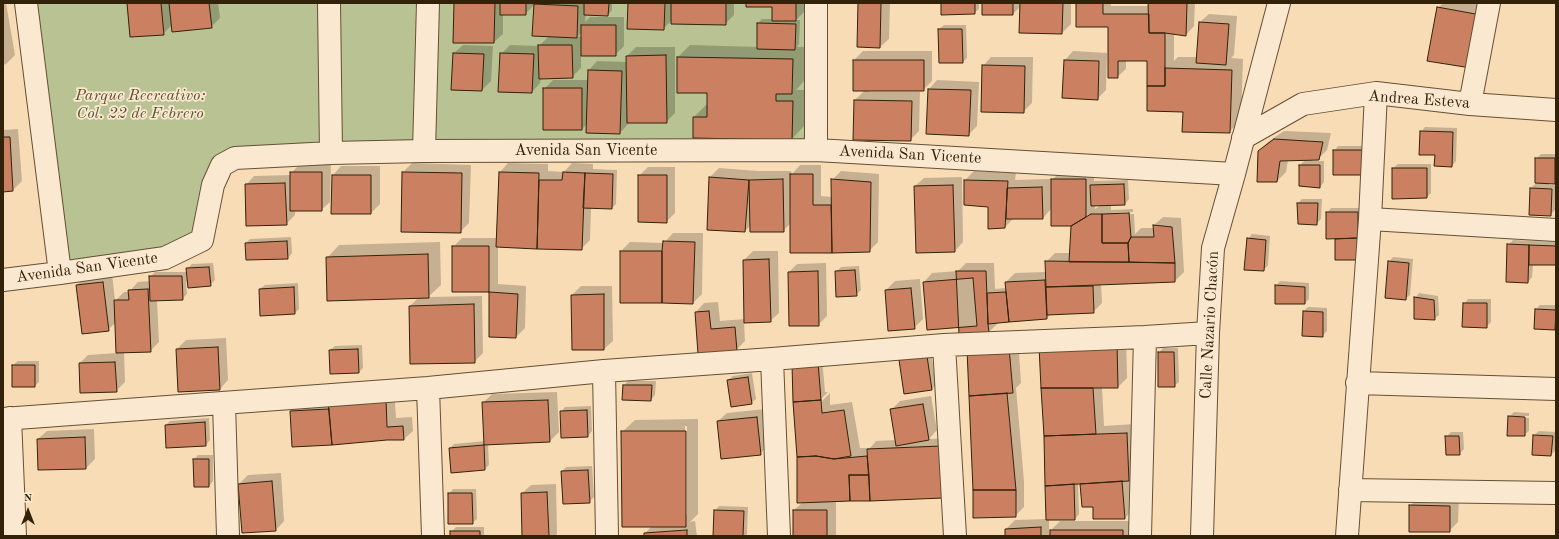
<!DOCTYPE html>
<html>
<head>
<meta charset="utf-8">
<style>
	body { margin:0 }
	#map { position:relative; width:1559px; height:539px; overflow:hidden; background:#f8dcb6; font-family:"Old Standard TT",serif }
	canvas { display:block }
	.frame { position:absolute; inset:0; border:4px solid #322209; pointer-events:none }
	.north { position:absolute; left:8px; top:491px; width:40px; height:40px; -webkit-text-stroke:3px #fae8d0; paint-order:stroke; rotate:0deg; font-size:11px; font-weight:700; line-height:16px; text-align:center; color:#322209 }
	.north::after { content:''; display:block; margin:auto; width:14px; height:18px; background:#322209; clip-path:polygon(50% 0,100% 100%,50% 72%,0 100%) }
</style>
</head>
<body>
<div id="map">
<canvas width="1559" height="539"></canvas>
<div class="frame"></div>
<div class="north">N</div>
</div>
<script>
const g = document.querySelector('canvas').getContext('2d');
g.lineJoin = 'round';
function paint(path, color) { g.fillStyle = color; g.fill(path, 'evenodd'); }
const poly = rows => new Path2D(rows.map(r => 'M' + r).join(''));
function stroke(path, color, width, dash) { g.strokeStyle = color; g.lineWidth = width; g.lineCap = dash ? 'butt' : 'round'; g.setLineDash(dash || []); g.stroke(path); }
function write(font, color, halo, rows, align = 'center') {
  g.font = font + ' "Old Standard TT",serif'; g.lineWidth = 3.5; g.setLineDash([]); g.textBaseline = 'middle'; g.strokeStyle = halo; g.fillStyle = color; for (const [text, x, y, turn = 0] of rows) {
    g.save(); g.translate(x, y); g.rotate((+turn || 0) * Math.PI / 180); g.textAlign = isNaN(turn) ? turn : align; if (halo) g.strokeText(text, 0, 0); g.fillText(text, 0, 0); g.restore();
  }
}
paint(poly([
	[26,3,816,3,816,150,222,165,202,240,60,273]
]), '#b8c292');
paint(poly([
	[3,3,6,3,15,55,6,64,3,65],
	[128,3,218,3,220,18,211,27,173,24,163,34],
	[455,3,534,3,534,5,536,3,612,3,612,10,608,15,586,14,585,22,590,17,624,17,624,46,615,55,581,55,581,68,572,77,541,78,540,83,532,92,501,54,510,45,539,46,549,36,534,5,525,14,503,14,503,34,494,42],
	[582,32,582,36,577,37],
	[629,3,734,3,734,15,725,24,672,20,663,29],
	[747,3,805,3,805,11,796,20,800,20,799,44,797,47,805,47,804,81,796,90,805,90,804,126,792,139,694,137,694,117,706,105,708,105,708,92,678,57,690,45,758,47,758,23,762,19,773,19,773,6],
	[859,3,890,3,889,39,880,47],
	[942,3,979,3,979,9,974,13],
	[983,3,1071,3,1071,24,1062,33,1021,6,1013,14],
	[1077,3,1111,3,1111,6,1150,6,1149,3,1195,3,1194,26,1186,35,1174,33,1174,61,1178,57,1198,57,1200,22,1209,14,1237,16,1234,55,1231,58,1243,59,1241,120,1229,132,1184,111,1148,60,1126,60,1126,69,1117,77,1109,26],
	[1443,3,1470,3,1489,6,1480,58,1438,8],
	[944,25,966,25,967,58,963,62,939,29],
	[463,45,493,46,491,81,482,90,454,53],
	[636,47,675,47,675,113,666,122,628,122,628,124,620,133,587,124,582,129,544,89,553,80,588,80,589,70,597,61,627,62,627,56],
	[863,51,932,51,932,81,923,90,869,90,869,92,920,92,919,131,910,140,855,100,865,90,854,60],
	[1073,51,1107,53,1106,90,1097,99,1065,60],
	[991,57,1033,57,1032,103,1023,112,983,66],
	[937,80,979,82,977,126,968,135,929,89],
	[1425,127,1457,128,1456,161,1452,166,1436,154,1421,132],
	[18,129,22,181,13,190,3,191,3,130],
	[1284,131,1331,133,1327,150,1318,159,1312,159,1312,161,1324,161,1324,182,1320,187,1300,165,1306,159,1288,160,1286,172,1277,181,1259,151,1268,142],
	[1338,146,1375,146,1374,170,1334,151],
	[1541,154,1556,154,1556,181,1555,183,1549,183,1549,185,1556,185,1555,210,1550,215,1531,188,1536,183,1536,159],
	[412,163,471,165,469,223,460,232,402,231,403,172],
	[508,163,548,164,548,171,564,172,572,163,593,164,593,169,617,170,616,204,612,208,591,208,590,240,581,249,498,246,498,284,526,286,525,328,516,337,490,336,490,291,453,291,453,247,462,238,498,238,500,172],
	[300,164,331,164,330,202,321,210,295,210,295,215,286,224,246,185,254,176,291,175,291,173],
	[1398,164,1431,164,1431,193,1427,197,1393,168],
	[800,165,821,165,821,196,832,197,832,180,841,171,879,174,878,242,869,251,792,252,792,222,783,231,751,225,745,231,710,177,719,168,758,171,791,171,792,174],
	[341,166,380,166,380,204,371,213,333,175],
	[648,167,675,167,675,213,666,222,639,176],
	[974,171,1016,173,1015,180,1050,179,1051,181,1061,171,1094,171,1094,181,1128,180,1129,199,1125,204,1111,204,1111,210,1133,209,1133,212,1111,213,1111,215,1134,214,1135,234,1141,228,1154,228,1154,225,1163,217,1181,218,1184,272,1175,281,1101,284,1102,303,1093,312,1051,314,1047,318,997,322,998,323,989,332,960,332,960,327,924,282,932,273,958,271,966,263,994,263,995,289,1007,288,1006,282,1015,273,1046,272,1046,262,1055,253,1070,253,1072,225,1052,208,1043,218,1014,218,1005,227,989,206,965,180],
	[1103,204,1095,209,1095,205],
	[962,177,963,242,955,251,915,186,924,178],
	[1302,199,1322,199,1321,219,1316,224,1298,203],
	[1331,208,1362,208,1363,254,1336,259,1336,238,1327,213],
	[673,233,703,233,702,294,693,303,621,302,621,251,630,242,664,243],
	[1252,234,1270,236,1268,266,1263,270,1248,239],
	[291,237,292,253,288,258,246,243,250,239],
	[1513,240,1556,242,1556,264,1533,264,1532,277,1528,282,1508,245],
	[440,242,441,285,428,297,482,296,483,353,474,362,410,306,419,297,327,258,339,245],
	[753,251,778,251,779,313,770,321,744,322,745,341,736,350,699,353,696,312,704,303,718,302,720,321,745,319,744,260],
	[1393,257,1413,259,1410,295,1405,299,1389,262],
	[213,263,215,280,210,285,186,282,187,294,182,299,157,300,159,342,150,351,124,352,125,382,116,391,80,363,88,355,117,353,116,322,108,330,77,285,86,276,112,273,115,301,124,292,129,292,138,282,150,281,150,277,155,272,187,272,187,269,192,264],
	[826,263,827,316,818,325,789,272,797,264],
	[859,266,861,290,856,295,836,272,841,267],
	[920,279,923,319,914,328,886,290,895,281],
	[1280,281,1309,283,1309,299,1305,303,1276,286],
	[298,283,299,309,295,313,260,289,265,285],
	[581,286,612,286,613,341,604,349,572,295],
	[1419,293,1438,296,1439,315,1434,319,1415,298],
	[1468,299,1491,299,1491,322,1486,327,1464,304],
	[1540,305,1556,305,1555,329,1535,328,1536,309],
	[1308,307,1327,308,1327,331,1322,336,1303,335,1304,311],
	[1126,335,1127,378,1118,387,1102,387,1104,426,1135,424,1133,510,1125,518,1094,506,1083,506,1081,483,1078,483,1079,514,1075,519,1049,519,1049,532,1060,521,1131,521,1131,536,1006,536,1006,529,1015,520,1047,519,1040,346],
	[226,338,228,380,220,389,177,349,186,340],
	[1018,339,1021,383,1016,388,1024,481,1024,507,1015,516,974,490,968,350],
	[362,345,363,368,359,372,330,350,335,346],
	[1163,348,1178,348,1179,382,1174,386,1159,353],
	[931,352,936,385,932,389,900,360,905,356],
	[822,358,825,392,828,392,817,403,819,404,830,393,830,405,852,402,860,448,870,448,876,441,896,440,891,410,900,401,931,396,937,430,929,439,951,438,951,489,836,501,836,536,794,536,794,510,803,502,794,402],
	[18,361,39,361,39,382,35,386,13,365],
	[752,373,756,399,751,403,728,380,733,376],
	[628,381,656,381,655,395,651,400,624,385],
	[394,390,396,418,412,417,413,431,404,439,291,411,300,403],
	[557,392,559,432,550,441,488,443,489,465,485,469,450,448,454,444,485,441,483,403,492,394],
	[591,406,592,431,588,436,561,412,565,407],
	[765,409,769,445,760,454,718,421,727,413],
	[1514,412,1529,413,1529,416,1512,416,1512,418,1529,418,1529,431,1524,435,1509,417],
	[209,418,210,440,206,445,166,425,170,421],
	[698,419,698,514,690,522,695,521,697,536,645,536,645,533,652,526,622,432,635,420],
	[685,426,687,426,687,515,685,515],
	[94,429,95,459,86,468,39,469,38,439,47,431],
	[1539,431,1556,432,1555,451,1551,455,1534,435],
	[1451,432,1463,432,1464,449,1459,454,1446,437],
	[198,455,213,455,213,481,209,486,194,459],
	[592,466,594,497,589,502,562,471,566,467],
	[281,473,284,521,276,530,239,484,248,475],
	[556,484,557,534,555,536,523,536,522,493,531,485],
	[453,489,476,489,477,519,472,523,449,494],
	[1419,497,1459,497,1458,522,1449,531,1410,506],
	[719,506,748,507,747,534,746,536,714,536,715,511],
	[456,527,484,527,484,536,452,536,452,531]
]), '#0003');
const building = poly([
	[127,3,161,3,164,35,130,37,127,3],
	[169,3,209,3,212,28,172,32,169,3],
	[454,3,495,3,494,43,453,43,454,3],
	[500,3,526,3,526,15,500,15,500,3],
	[584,3,609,3,608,16,584,15,584,3],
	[628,3,665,3,664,30,627,29,628,3],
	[671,3,726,3,726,25,671,24,671,3],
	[746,3,796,3,796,21,772,21,772,7,746,7,746,3],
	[858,3,881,3,880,48,857,47,858,3],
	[941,3,975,3,975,14,941,15,941,3],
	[982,3,1013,3,1013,15,982,15,982,3],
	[1020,3,1063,3,1062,34,1019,33,1020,3],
	[1076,3,1103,3,1103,14,1149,14,1149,33,1165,33,1165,86,1147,86,1147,61,1118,61,1118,78,1108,78,1108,27,1076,27,1076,3],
	[1148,3,1187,3,1186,36,1165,33,1149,33,1148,3],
	[534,4,578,6,577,38,532,36,534,4],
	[1437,7,1481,15,1471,68,1427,61,1437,7],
	[1199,22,1229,24,1226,65,1196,63,1199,22],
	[757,23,796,24,795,50,757,49,757,23],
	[581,25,616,25,616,56,581,56,581,25],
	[938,29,962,29,963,63,939,63,938,29],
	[538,45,572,45,573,78,539,79,538,45],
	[453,53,484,54,482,91,451,90,453,53],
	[500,53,534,54,532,93,498,92,500,53],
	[666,55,667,123,627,123,626,56,666,55],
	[677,57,793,59,792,94,776,94,776,101,793,101,792,140,693,138,693,117,707,117,707,93,677,93,677,57],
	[853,60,924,60,924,91,853,91,853,60],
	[1064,60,1099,61,1098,100,1062,98,1064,60],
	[982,65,1025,66,1024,113,981,112,982,65],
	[1165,68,1232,70,1230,133,1182,132,1183,112,1147,111,1147,86,1165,86,1165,68],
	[588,70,622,71,620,134,586,133,588,70],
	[543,88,582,88,582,130,543,130,543,88],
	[928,89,971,90,969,136,926,134,928,89],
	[854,100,912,101,911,141,853,140,854,100],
	[1420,131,1453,132,1452,167,1434,166,1435,155,1419,155,1420,131],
	[3,137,10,137,13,191,3,192,3,137],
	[1274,139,1323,142,1319,160,1280,161,1277,182,1257,182,1258,151,1274,139],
	[1333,150,1371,150,1370,175,1333,175,1333,150],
	[1535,158,1555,158,1555,184,1535,183,1535,158],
	[1299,165,1320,165,1320,188,1299,186,1299,165],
	[1392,168,1427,168,1427,198,1392,199,1392,168],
	[290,172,322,172,322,211,290,211,290,172],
	[402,172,462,173,461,233,401,232,402,172],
	[499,172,539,173,537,249,496,247,499,172],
	[563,172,585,173,582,250,537,249,539,180,562,180,563,172],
	[585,173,613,174,612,209,583,208,585,173],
	[790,174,813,174,813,205,831,205,832,253,790,253,790,174],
	[332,175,371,175,371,214,331,214,332,175],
	[638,175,667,175,667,223,638,222,638,175],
	[709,177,749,180,745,232,707,230,709,177],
	[783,179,784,232,750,232,749,180,783,179],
	[831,179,871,182,870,252,832,253,831,179],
	[1051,179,1086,179,1086,217,1071,226,1051,226,1051,179],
	[964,180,1008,181,1005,228,988,229,988,207,964,205,964,180],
	[285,183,287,225,246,226,245,184,285,183],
	[1124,184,1125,205,1091,206,1090,185,1124,184],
	[953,185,955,252,916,253,914,186,953,185],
	[1042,187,1043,219,1006,219,1007,188,1042,187],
	[1530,188,1552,189,1551,216,1529,215,1530,188],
	[1297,203,1318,203,1317,225,1298,224,1297,203],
	[1326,212,1358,212,1358,238,1326,239,1326,212],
	[1129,213,1131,237,1128,243,1102,243,1102,214,1129,213],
	[1091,214,1102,214,1102,243,1128,243,1129,262,1069,262,1071,226,1091,214],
	[1153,225,1172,227,1175,263,1129,262,1128,243,1131,237,1154,237,1153,225],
	[1247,238,1266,240,1264,271,1244,270,1247,238],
	[1358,238,1359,260,1335,260,1335,239,1358,238],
	[287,241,288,259,246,260,245,243,287,241],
	[663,241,695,242,693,304,662,303,662,251,663,241],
	[1507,244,1529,245,1528,283,1506,282,1507,244],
	[1529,245,1556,246,1556,265,1529,265,1529,245],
	[452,246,489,246,489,292,452,292,452,246],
	[620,251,662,251,662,303,620,303,620,251],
	[428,254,429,298,327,301,326,257,428,254],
	[769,259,771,322,744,323,743,260,769,259],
	[1045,261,1175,263,1175,282,1046,287,1045,261],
	[1388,261,1409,263,1406,300,1385,298,1388,261],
	[209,267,211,286,188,288,186,268,209,267],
	[855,270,857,296,836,297,835,271,855,270],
	[818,271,819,326,789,326,788,272,818,271],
	[956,271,986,271,988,324,989,333,959,334,956,271],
	[149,276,182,276,183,300,150,301,149,276],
	[973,278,977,326,927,330,923,282,973,278],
	[1045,280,1047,319,1009,322,1005,282,1045,280],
	[103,282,109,331,82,334,76,285,103,282],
	[1275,285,1305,287,1305,304,1275,304,1275,285],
	[1093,286,1094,313,1047,315,1046,287,1093,286],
	[294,287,295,314,260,316,259,289,294,287],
	[911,288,915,329,888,331,885,290,911,288],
	[148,289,151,352,116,353,114,300,129,300,128,290,148,289],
	[489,292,518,294,516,338,489,337,489,292],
	[1006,292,1009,322,988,324,987,293,1006,292],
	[604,294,604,350,572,350,571,295,604,294],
	[1414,297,1434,300,1435,320,1414,319,1414,297],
	[1463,303,1487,303,1487,328,1462,327,1463,303],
	[474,304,475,363,410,364,409,306,474,304],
	[1535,309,1556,310,1555,330,1534,329,1535,309],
	[709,311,711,329,735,327,737,351,698,354,695,312,709,311],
	[1303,311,1323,312,1323,337,1302,336,1303,311],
	[1117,343,1118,388,1041,388,1039,346,1117,343],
	[218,347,220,390,178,392,176,349,218,347],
	[1009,347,1013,393,969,396,967,350,1009,347],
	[358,349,359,373,330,374,329,350,358,349],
	[1158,352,1174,352,1175,387,1158,387,1158,352],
	[927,356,932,390,904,394,899,360,927,356],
	[115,362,117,392,80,393,79,363,115,362],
	[818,362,821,400,793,402,792,364,818,362],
	[12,365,35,365,35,387,12,387,12,365],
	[748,377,752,404,731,407,727,380,748,377],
	[623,385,652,385,651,401,622,400,623,385],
	[1041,388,1093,388,1096,434,1044,436,1041,388],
	[1007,393,1016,490,973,490,969,396,1007,393],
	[386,399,387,427,403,426,404,440,387,440,332,445,328,402,386,399],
	[548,400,550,442,484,445,482,402,548,400],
	[821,400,822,413,844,410,851,456,834,459,816,456,797,457,793,402,821,400],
	[923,404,929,440,896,446,890,409,923,404],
	[329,409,332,445,292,447,290,411,329,409],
	[587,410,588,437,561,438,560,411,587,410],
	[1508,416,1525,417,1525,436,1507,436,1508,416],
	[757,417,761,455,721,459,717,421,757,417],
	[205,422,206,446,166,448,165,425,205,422],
	[621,431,686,431,686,527,622,527,621,431],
	[1127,433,1129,481,1045,486,1044,436,1127,433],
	[1533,435,1553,436,1551,456,1532,455,1533,435],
	[1445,436,1459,436,1460,455,1446,455,1445,436],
	[85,437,86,469,38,470,37,439,85,437],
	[484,445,485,470,451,473,449,448,484,445],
	[942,446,943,498,870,501,867,449,942,446],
	[816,456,834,459,867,456,869,475,849,475,850,501,797,503,797,457,816,456],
	[193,459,209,459,209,487,194,487,193,459],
	[588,470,590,503,563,504,561,471,588,470],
	[849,475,869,475,870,501,850,501,849,475],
	[272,481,276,531,242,533,238,484,272,481],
	[1122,481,1125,519,1093,519,1093,507,1082,507,1080,484,1122,481],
	[1074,484,1075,520,1046,520,1045,486,1074,484],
	[973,490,1016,490,1016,517,973,518,973,490],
	[547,492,549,536,522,536,521,493,547,492],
	[448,493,472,493,473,524,448,524,448,493],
	[1409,505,1450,506,1450,532,1409,532,1409,505],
	[714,510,744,511,743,536,713,536,714,510],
	[793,510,827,510,827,536,793,536,793,510],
	[1041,527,1041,536,1005,536,1005,529,1041,527],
	[687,530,687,536,644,536,644,533,687,530],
	[1050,530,1123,530,1123,536,1050,536,1050,530],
	[450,531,480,531,480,536,450,536,450,531]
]);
paint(building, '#cb8061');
stroke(building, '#322209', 1);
const street = poly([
	[26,3,60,273],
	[329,3,331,153],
	[816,3,816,150],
	[1470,104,1489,3],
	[1243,138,1303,104,1376,93,1470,104,1556,110],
	[424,151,428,3],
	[1370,219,1556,230],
	[3,280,60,273,165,258,202,240,213,185,222,165,235,158,331,153,424,151,816,150,1234,174],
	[944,345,955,536],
	[772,359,779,536],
	[604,371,607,536],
	[1357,383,1556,389],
	[428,388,433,536],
	[224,403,228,536],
	[10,418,15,536],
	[3,419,428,388,604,371,772,359,944,345,1145,337,1208,333],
	[1350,490,1556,493],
	[1140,536,1145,337],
	[1202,536,1208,333,1213,248,1234,174,1279,3],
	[1347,536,1370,219,1376,93]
]);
stroke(street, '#645034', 24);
stroke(street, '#fae8d0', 22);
write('italic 16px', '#5a5232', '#fae8d0', [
	["Parque Recreativo:",140,96],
	["Col. 22 de Febrero",140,114]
]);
write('16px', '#322209', '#fae8d0', [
	["Andrea Esteva",1419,100,4],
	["Avenida San Vicente",586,151],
	["Avenida San Vicente",910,155,3],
	["Avenida San Vicente",87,268,-8],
	["Calle Nazario Chacón",1210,325,-87]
]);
</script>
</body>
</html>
